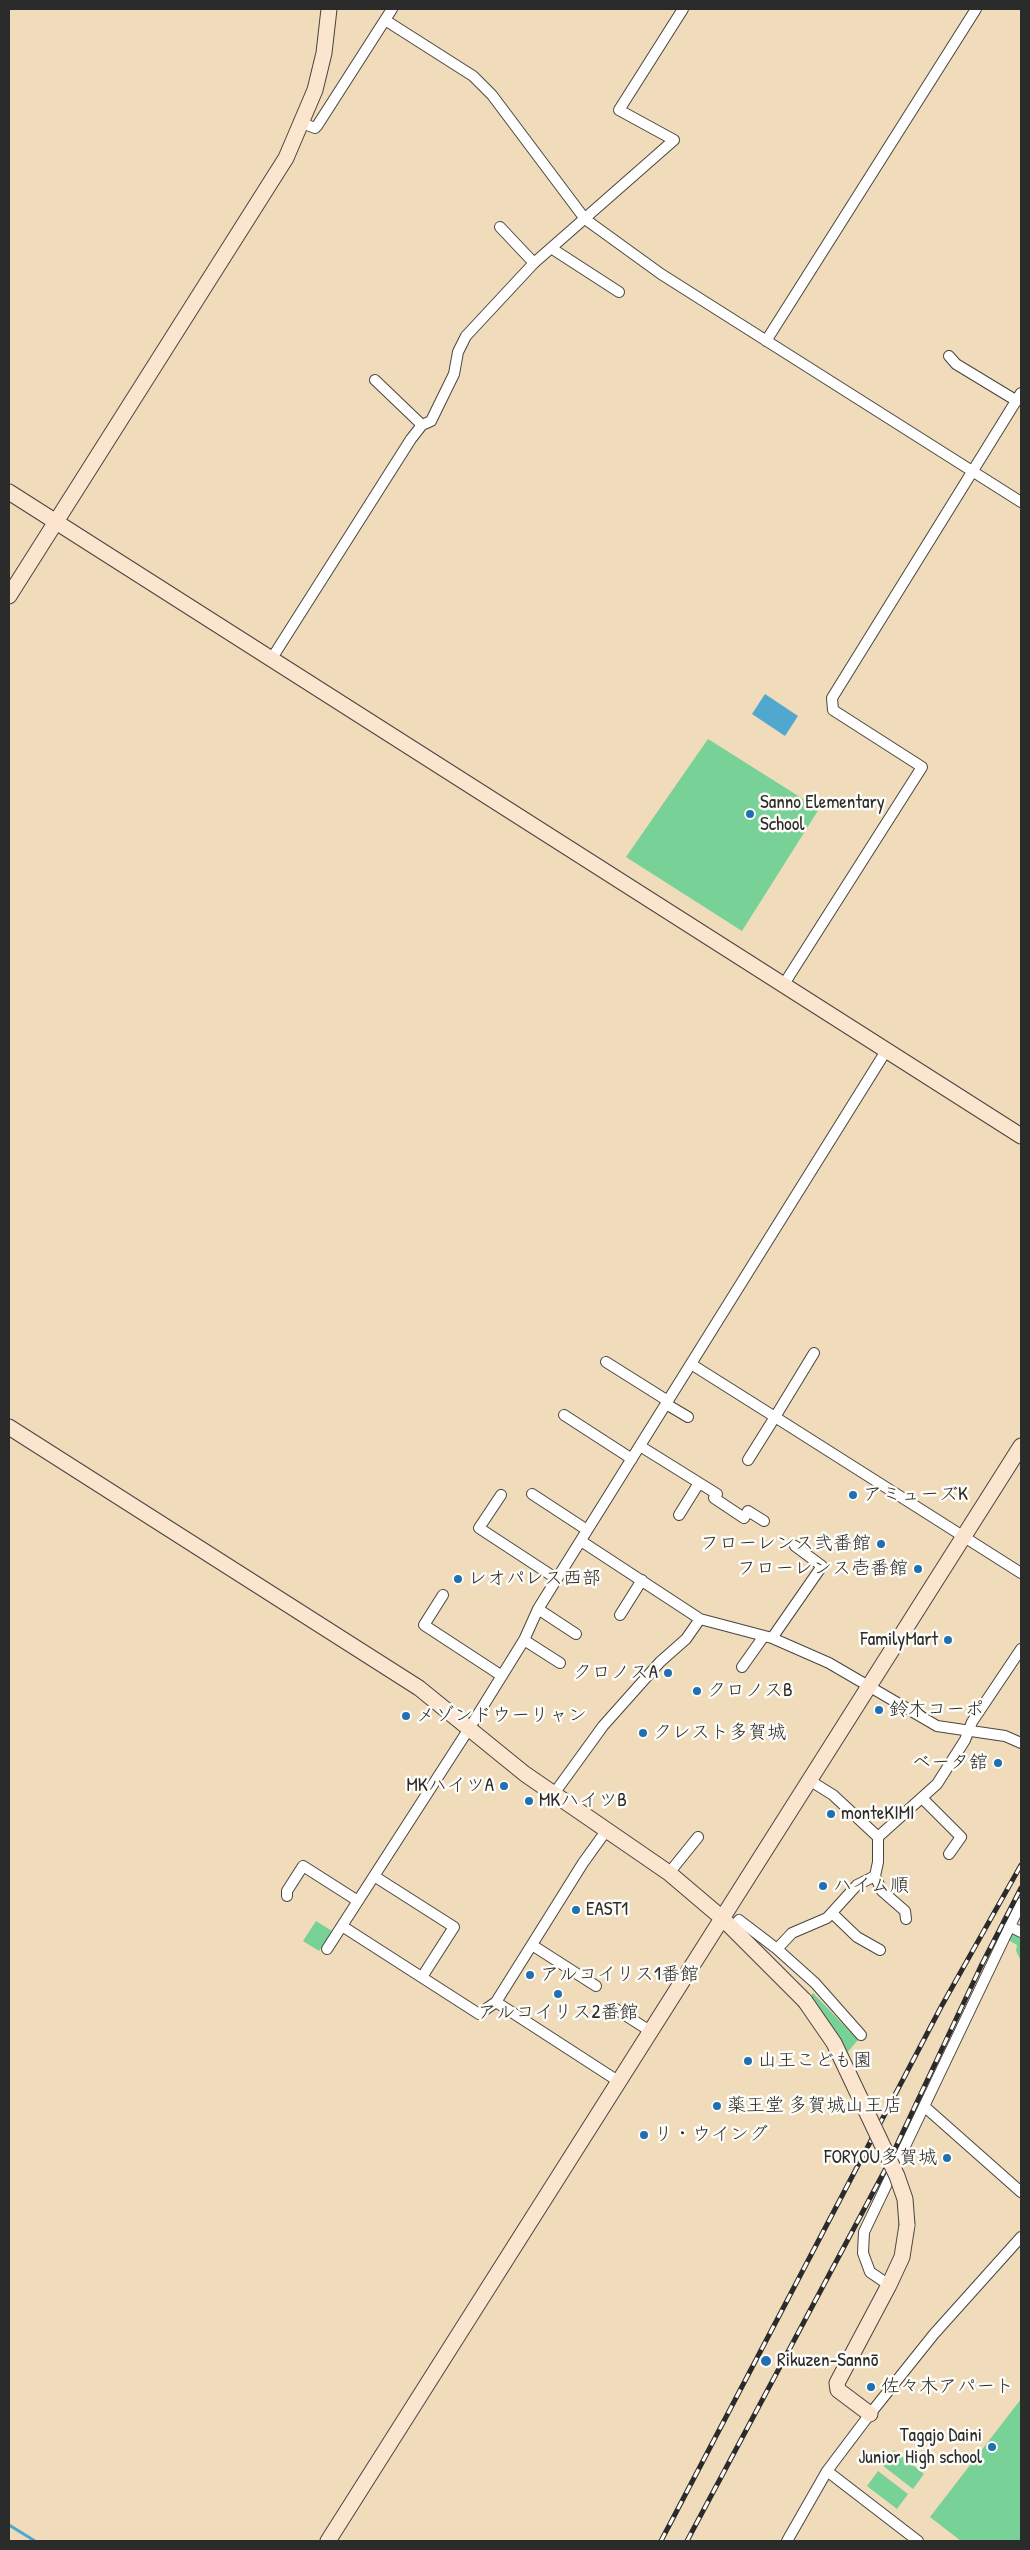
<!DOCTYPE html>
<html>
<head>
<meta charset="utf-8">
<style>
	body { margin:0 }
	#map { position:relative; width:1030px; height:2550px; overflow:hidden; background:#f0dbba; font-family:"Patrick Hand",sans-serif }
	canvas { display:block }
	.frame { position:absolute; inset:0; border:10px solid #2b2b2b; pointer-events:none }
</style>
</head>
<body>
<div id="map">
<canvas width="1030" height="2550"></canvas>
<div class="frame"></div>
</div>
<script>
const g = document.querySelector('canvas').getContext('2d');
g.lineJoin = 'round';
function paint(path, color) { g.fillStyle = color; g.fill(path, 'evenodd'); }
const poly = rows => new Path2D(rows.map(r => 'M' + r).join(''));
function stroke(path, color, width, dash) { g.strokeStyle = color; g.lineWidth = width; g.lineCap = dash ? 'butt' : 'round'; g.setLineDash(dash || []); g.stroke(path); }
function write(font, color, halo, rows, align = 'center') {
  g.font = font + ' "Patrick Hand","Klee One",sans-serif'; g.lineWidth = 5; g.setLineDash([]); g.textBaseline = 'middle'; g.strokeStyle = halo; g.fillStyle = color; for (const [text, x, y, turn = 0] of rows) {
    g.save(); g.translate(x, y); g.rotate((+turn || 0) * Math.PI / 180); g.textAlign = isNaN(turn) ? turn : align; if (halo) g.strokeText(text, 0, 0); g.fillText(text, 0, 0); g.restore();
  }
}
paint(poly([
	[708,739,819,809,742,931,626,857],
	[316,1921,332,1931,319,1951,303,1941],
	[1011,1932,1021,1938,1021,1961,1016,1951,1017,1945,1008,1940],
	[813,1993,858,2040,838,2063,809,1998],
	[1021,2399,1021,2541,961,2541,930,2517],
	[894,2450,924,2474,913,2489,882,2465],
	[878,2471,908,2494,897,2509,867,2486]
]), '#78d197');
paint(poly([
	[765,694,798,716,785,736,752,714]
]), '#51a8ce');
stroke(poly([
	[9,2525,35,2541]
]), '#51a8ce', 3);
const street = poly([
	[385,20,473,76,492,95,585,219,661,274,1021,502],
	[302,123,315,128,317,126,392,9],
	[500,227,534,263],
	[551,248,619,292],
	[766,341,976,9],
	[949,356,956,364,1017,401],
	[375,380,422,425],
	[272,658,411,439,422,425,431,421,454,374,458,352,466,336,534,263,674,140,619,110,683,9],
	[784,984,922,767,833,710,832,698,1021,393],
	[814,1353,775,1417,1021,1573],
	[606,1362,668,1401],
	[691,1364,775,1417,748,1460],
	[666,1404,688,1417],
	[564,1415,632,1459],
	[640,1446,717,1494,714,1498,744,1518,748,1511,764,1521],
	[532,1494,587,1530],
	[501,1495,479,1528,557,1579],
	[679,1515,699,1483],
	[581,1541,700,1619,772,1638,829,1663,937,1726,1005,1736,1021,1743],
	[443,1595,424,1625,502,1676],
	[538,1609,576,1634],
	[620,1615,642,1580],
	[772,1638,822,1566,795,1546],
	[524,1640,560,1663],
	[742,1667,764,1636],
	[553,1795,603,1726,660,1662,686,1639,700,1619],
	[922,1798,961,1837,949,1854],
	[878,1837,937,1784,965,1740,972,1722,1021,1649],
	[669,1873,698,1837],
	[374,1876,454,1927,422,1977],
	[875,1876,882,1891,905,1911,906,1919],
	[287,1896,287,1891,303,1866,358,1901],
	[832,1913,857,1937,880,1950],
	[342,1926,479,2014,496,2002,618,2081],
	[1009,1926,1021,1932],
	[732,1928,739,1920,777,1949,792,1933,827,1918,857,1885,875,1876,878,1862,878,1837,833,1795,809,1780],
	[532,1945,596,1986],
	[327,1949,472,1724,524,1640,538,1609,886,1051],
	[777,1949,815,1983,861,2035],
	[496,2002,583,1863,606,1831],
	[614,2008,650,2031],
	[925,2107,1021,2192],
	[889,2285,870,2272,863,2253,864,2232,1021,1903],
	[827,2471,918,2541],
	[787,2541,827,2471,870,2414,934,2334,1021,2237]
]);
const secondary = poly([
	[9,492,1021,1136],
	[9,596,286,158,315,90,324,53,329,9],
	[9,1427,419,1688,525,1774,669,1873,722,1918,805,2001],
	[870,2414,838,2390,837,2383,889,2285,902,2257,907,2225],
	[328,2541,1021,1446]
]);
stroke(street, '#494540', 12);
stroke(secondary, '#494540', 17);
stroke(street, '#fff', 10);
stroke(secondary, '#fce5cf', 15);
const rail = poly([
	[661,2541,941,2007,1021,1865],
	[687,2541,885,2170,981,1966,1021,1888]
]);
stroke(rail, '#2b2b2b', 5);
stroke(rail, '#fdfcf7', 3, [9]);
const secondaryBridge = poly([
	[805,2001,834,2043,897,2176,905,2199,907,2225]
]);
stroke(secondaryBridge, '#494540', 17, []);
stroke(secondaryBridge, '#fce5cf', 15);
for (const [x, y, r, color] of [
	[750,814,5,"#1f6fb2"],
	[853,1495,5,"#1f6fb2"],
	[881,1544,5,"#1f6fb2"],
	[918,1569,5,"#1f6fb2"],
	[458,1579,5,"#1f6fb2"],
	[948,1640,5,"#1f6fb2"],
	[668,1673,5,"#1f6fb2"],
	[697,1691,5,"#1f6fb2"],
	[879,1710,5,"#1f6fb2"],
	[406,1716,5,"#1f6fb2"],
	[643,1733,5,"#1f6fb2"],
	[998,1763,5,"#1f6fb2"],
	[504,1786,5,"#1f6fb2"],
	[529,1801,5,"#1f6fb2"],
	[831,1814,5,"#1f6fb2"],
	[823,1886,5,"#1f6fb2"],
	[576,1910,5,"#1f6fb2"],
	[530,1975,5,"#1f6fb2"],
	[558,1994,5,"#1f6fb2"],
	[748,2061,5,"#1f6fb2"],
	[717,2106,5,"#1f6fb2"],
	[644,2135,5,"#1f6fb2"],
	[947,2158,5,"#1f6fb2"],
	[766,2361,6,"#1f6fb2"],
	[871,2387,5,"#1f6fb2"],
	[992,2447,5,"#1f6fb2"]
]) { const dot = new Path2D(); dot.arc(x, y, r, 0, 2 * Math.PI); g.fillStyle = color; g.fill(dot); stroke(dot, '#fdfcf7', 2); }
write('19px', '#2b2b2b', '#fdfcf7', [
	["Sanno Elementary",760,803],
	["School",760,825],
	["アミューズK",863,1495],
	["フローレンス弐番館",871,1544,"right"],
	["フローレンス壱番館",908,1569,"right"],
	["レオパレス西部",468,1579],
	["FamilyMart",938,1640,"right"],
	["クロノスA",658,1673,"right"],
	["クロノスB",707,1691],
	["鈴木コーポ",889,1710],
	["メゾンドウーリャン",416,1716],
	["クレスト多賀城",653,1733],
	["ベータ舘",988,1763,"right"],
	["MKハイツA",494,1786,"right"],
	["MKハイツB",539,1801],
	["monteKIMI",841,1814],
	["ハイム順",833,1886],
	["EAST1",586,1910],
	["アルコイリス1番館",540,1975],
	["アルコイリス2番館",558,2013,"center"],
	["山王こども園",758,2061],
	["薬王堂 多賀城山王店",727,2106],
	["リ・ウイング",654,2135],
	["FORYOU多賀城",937,2158,"right"],
	["Rikuzen-Sannō",777,2361],
	["佐々木アパート",881,2387],
	["Tagajo Daini",982,2436,"right"],
	["Junior High school",982,2458,"right"]
], 'left');
</script>
</body>
</html>
